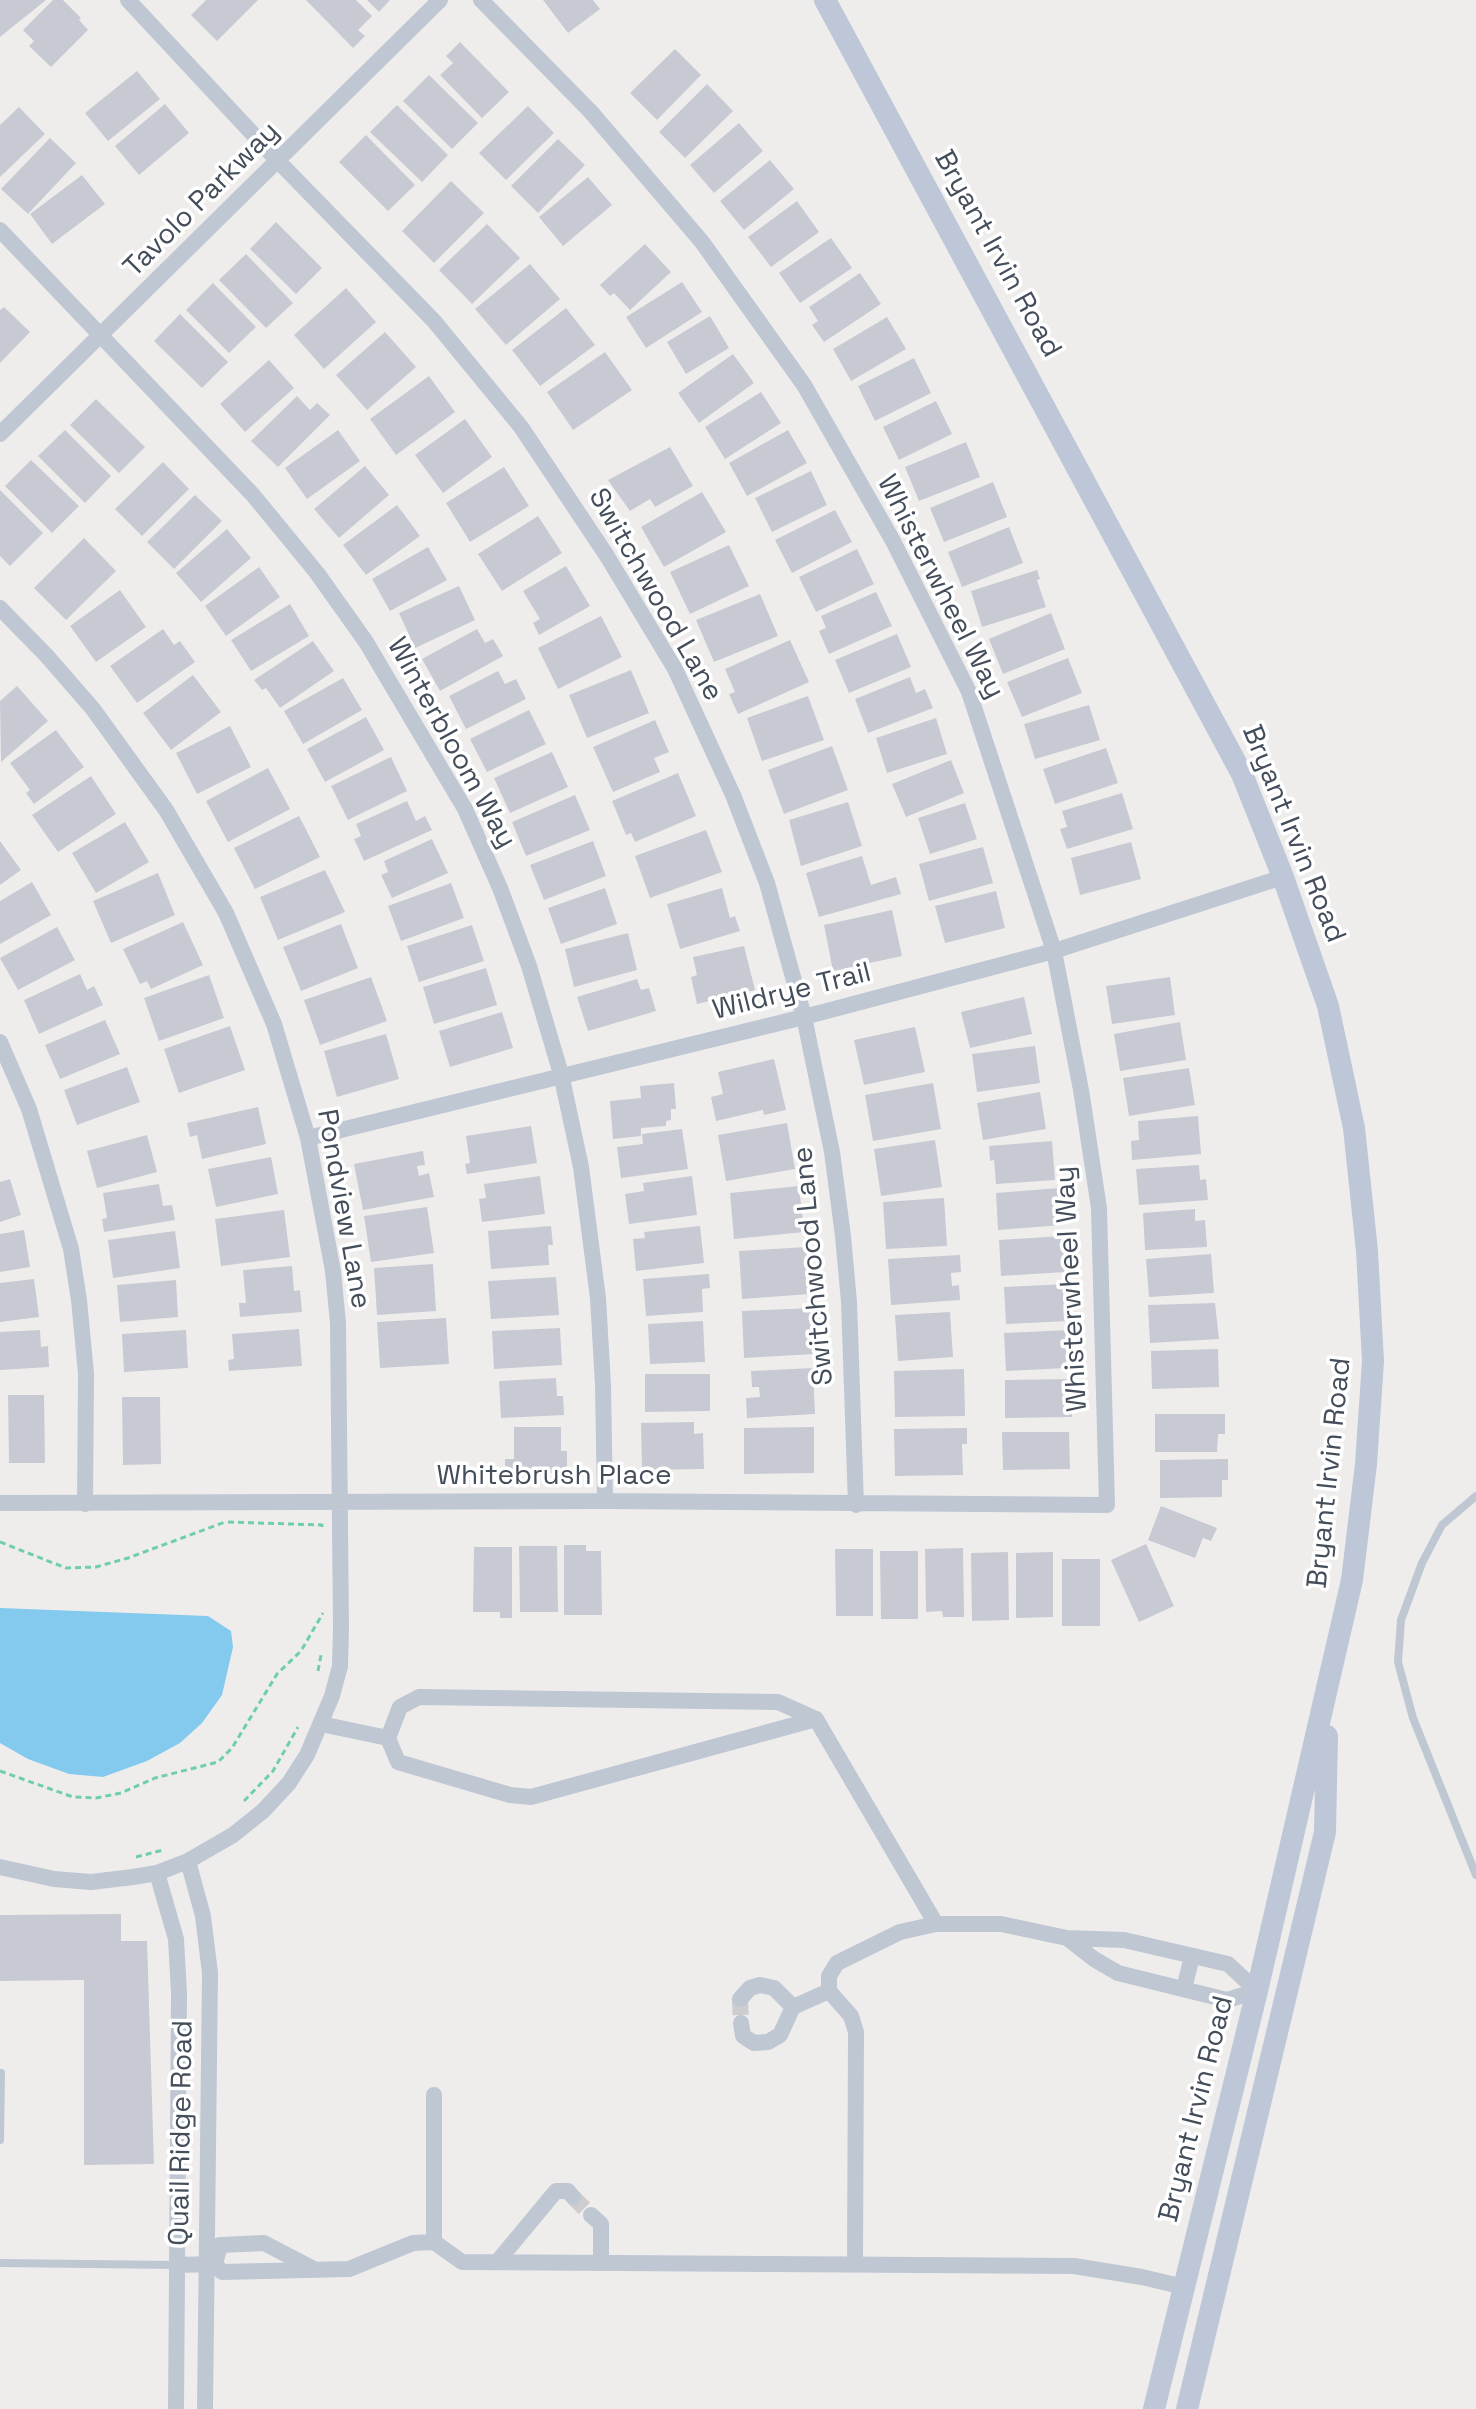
<!DOCTYPE html>
<html>
<head>
<meta charset="utf-8">
<style>
	body { margin:0 }
	canvas { display:block; background:#efedec }
</style>
</head>
<body>
<canvas width="1476" height="2409"></canvas>
<script>
const g = document.querySelector('canvas').getContext('2d');
g.lineJoin = 'round';
function paint(path, color) { g.fillStyle = color; g.fill(path, 'evenodd'); }
const poly = rows => new Path2D(rows.map(r => 'M' + r).join(''));
function stroke(path, color, width, dash) { g.strokeStyle = color; g.lineWidth = width; g.lineCap = dash ? 'butt' : 'round'; g.setLineDash(dash || []); g.stroke(path); }
function write(font, color, halo, rows, align = 'center') {
  g.font = font + ' "Space Grotesk",sans-serif'; g.lineWidth = 7; g.setLineDash([]); g.textBaseline = 'middle'; g.strokeStyle = halo; g.fillStyle = color; for (const [text, x, y, turn = 0] of rows) {
    g.save(); g.translate(x, y); g.rotate((+turn || 0) * Math.PI / 180); g.textAlign = isNaN(turn) ? turn : align; if (halo) g.strokeText(text, 0, 0); g.fillText(text, 0, 0); g.restore();
  }
}
paint(poly([
	[0,1608,208,1616,231,1631,233,1647,222,1695,202,1723,180,1743,147,1761,103,1777,69,1774,28,1759,0,1743]
]), '#84caee');
paint(poly([
	[0,0,46,0,0,37],
	[53,0,63,0,81,18,79,20,88,30,51,67,29,46,34,41,23,30],
	[206,0,258,0,217,41,191,15],
	[306,0,356,0,372,16,358,30,365,36,353,48],
	[367,0,390,0,379,12],
	[543,0,593,0,600,9,568,33],
	[460,42,509,92,482,118,440,75,453,63,446,56],
	[675,49,701,75,657,120,630,93],
	[137,71,160,99,108,141,85,113],
	[429,75,478,123,452,149,403,101],
	[707,84,733,111,685,158,659,132],
	[165,104,189,133,139,175,115,146],
	[397,105,448,155,422,182,370,132],
	[528,106,554,133,506,180,479,153],
	[19,107,45,134,0,177,0,125],
	[739,123,763,151,714,193,690,165],
	[366,135,415,185,388,211,339,162],
	[50,138,76,163,28,214,1,189],
	[558,139,585,165,538,213,511,186],
	[770,160,794,189,744,230,720,201],
	[82,175,105,204,52,244,30,214],
	[588,177,612,205,563,246,539,217],
	[451,181,484,213,434,263,402,231],
	[797,201,819,232,771,267,748,237],
	[276,222,322,268,296,294,250,249],
	[487,224,520,258,472,304,439,270],
	[831,238,852,268,800,303,779,273],
	[645,244,671,272,630,310,614,293,610,296,600,285],
	[246,254,293,303,266,328,219,280],
	[530,264,560,299,506,345,475,309],
	[860,273,881,304,824,342,812,325,818,321,809,307],
	[682,282,702,312,646,348,626,317],
	[213,283,256,327,229,353,186,310],
	[346,288,376,322,324,369,294,335],
	[4,307,30,332,0,363,0,310],
	[566,308,595,345,540,386,512,350],
	[180,314,228,362,202,388,154,341],
	[710,316,729,348,686,374,667,342],
	[887,317,906,349,851,381,833,349],
	[385,332,416,367,367,410,336,375],
	[605,352,632,390,573,430,547,392],
	[733,354,754,383,699,423,678,393],
	[914,358,931,393,875,421,858,386],
	[269,360,294,388,245,432,220,404],
	[429,376,455,412,396,455,370,419],
	[761,392,781,423,725,459,705,427],
	[297,396,310,410,317,403,330,415,278,467,251,441],
	[96,399,145,447,119,473,70,425],
	[936,401,952,434,899,460,883,427],
	[465,419,492,457,443,493,415,455],
	[65,430,111,476,85,503,38,456],
	[338,430,360,461,307,499,285,468],
	[788,430,807,463,747,496,729,463],
	[966,442,980,477,919,501,905,467],
	[670,447,693,486,655,507,650,499,630,511,608,480],
	[31,460,79,506,52,533,5,486],
	[163,462,189,489,142,536,115,509],
	[365,466,389,495,339,538,314,509],
	[504,467,529,506,470,542,446,503],
	[811,471,827,505,772,532,755,498],
	[993,482,1007,517,944,542,930,508],
	[0,490,43,533,10,566,0,556],
	[702,492,726,532,664,567,641,527],
	[195,495,222,521,174,569,147,542],
	[397,505,420,536,366,575,343,545],
	[835,510,852,542,792,573,775,540],
	[538,516,562,553,502,591,478,554],
	[1009,527,1023,563,962,587,948,552],
	[227,529,251,558,201,602,176,573],
	[84,538,116,571,66,620,34,588],
	[729,545,749,586,690,614,670,572],
	[428,547,447,580,390,611,372,579],
	[857,549,874,584,816,612,799,577],
	[566,566,590,606,539,635,533,623,540,619,523,591],
	[259,567,280,597,226,636,205,606],
	[1037,570,1040,579,1037,580,1046,607,982,627,971,591],
	[459,586,475,620,415,648,399,613],
	[120,590,146,627,96,662,70,626],
	[876,592,892,626,829,654,819,631,826,628,821,616],
	[760,594,778,636,714,662,696,620],
	[290,604,309,636,251,671,231,640],
	[1051,613,1065,649,1003,674,989,639],
	[601,616,622,657,558,689,538,648],
	[163,629,174,645,180,641,195,662,137,703,110,666],
	[477,629,485,643,493,639,503,656,440,691,422,659],
	[897,634,911,667,849,693,835,660],
	[790,640,809,682,738,714,729,694,735,692,725,669],
	[313,641,334,671,280,708,266,688,262,690,254,680],
	[1068,658,1082,693,1022,717,1007,682],
	[631,670,649,713,587,738,569,695],
	[498,671,505,684,516,679,526,699,466,729,449,696],
	[193,675,221,712,171,750,143,713],
	[910,677,916,693,925,689,933,708,868,733,855,699],
	[343,678,362,710,303,744,284,711],
	[17,686,48,721,1,762,0,701],
	[808,696,824,740,762,761,747,718],
	[1089,705,1100,740,1035,759,1024,724],
	[529,710,546,744,487,772,470,739],
	[366,717,384,750,325,782,307,749],
	[936,718,947,754,887,773,876,738],
	[655,720,669,752,654,758,660,772,613,792,593,747],
	[230,726,251,767,197,794,176,753],
	[56,730,84,767,34,804,26,793,30,790,10,763],
	[832,746,848,790,784,814,768,770],
	[1106,748,1118,783,1055,804,1043,769],
	[552,752,568,787,510,813,494,778],
	[391,757,407,791,348,820,331,786],
	[951,760,964,793,906,817,892,784],
	[268,768,290,809,228,842,206,801],
	[678,773,696,816,635,842,631,833,626,835,612,801],
	[91,776,116,814,58,852,32,815],
	[1122,793,1133,829,1067,849,1060,829,1067,827,1062,811],
	[575,795,590,830,526,856,512,822],
	[407,801,416,821,425,816,432,830,364,861,354,839,361,836,356,824],
	[848,802,862,846,801,866,789,820],
	[965,803,977,839,930,854,918,818],
	[299,816,320,857,255,889,234,848],
	[125,822,149,862,96,893,72,853],
	[706,830,722,872,650,898,635,856],
	[432,839,448,873,392,898,381,875,388,872,384,861],
	[0,841,21,870,0,885],
	[593,841,606,876,544,900,530,865],
	[1131,842,1141,879,1080,895,1071,858],
	[983,847,993,883,929,901,919,864],
	[862,856,871,885,896,877,901,894,819,917,806,873],
	[325,870,345,912,278,940,260,897],
	[158,873,175,915,111,943,93,901],
	[32,882,51,915,0,944,0,901],
	[451,883,464,918,401,941,388,906],
	[605,888,617,924,561,944,548,908],
	[722,888,730,918,735,916,740,931,680,949,667,904],
	[996,891,1005,928,945,943,935,906],
	[892,910,902,956,833,971,824,925],
	[183,922,203,965,151,989,147,981,140,984,123,949],
	[341,924,358,968,301,991,283,947],
	[472,925,484,961,419,982,407,946],
	[57,927,75,960,18,990,0,958],
	[628,933,637,970,574,987,565,949],
	[744,946,755,990,697,1004,691,977,697,975,693,957],
	[486,968,497,1005,434,1024,423,987],
	[80,974,87,990,94,986,103,1005,39,1034,24,1000],
	[209,975,224,1018,159,1041,144,998],
	[371,977,387,1021,320,1045,304,1000],
	[1170,977,1175,1015,1112,1024,1106,986],
	[637,979,641,990,649,988,656,1011,588,1031,577,997],
	[1024,997,1032,1034,970,1048,961,1012],
	[502,1012,513,1048,450,1067,439,1031],
	[105,1020,120,1054,60,1079,45,1045],
	[1180,1022,1186,1060,1120,1071,1114,1034],
	[230,1026,245,1070,179,1093,164,1049],
	[915,1027,925,1072,864,1085,854,1040],
	[386,1034,399,1079,337,1097,324,1051],
	[1035,1046,1040,1083,977,1092,972,1054],
	[774,1059,786,1110,764,1115,763,1110,716,1121,711,1097,723,1094,718,1072],
	[127,1067,140,1102,77,1125,64,1090],
	[1189,1068,1195,1105,1129,1116,1123,1078],
	[674,1083,676,1109,671,1109,671,1120,666,1121,666,1126,641,1128,641,1136,613,1139,610,1101,641,1098,640,1086],
	[933,1083,941,1129,873,1141,865,1095],
	[1040,1092,1046,1129,983,1140,977,1103],
	[258,1107,266,1144,202,1159,197,1135,190,1137,187,1123],
	[1198,1116,1201,1154,1132,1160,1131,1141,1139,1140,1138,1121],
	[787,1123,795,1169,726,1181,718,1135],
	[531,1126,537,1163,467,1174,465,1164,470,1163,466,1136],
	[682,1129,688,1169,621,1178,617,1147,643,1144,642,1134],
	[147,1135,157,1172,97,1188,87,1151],
	[935,1140,942,1187,881,1196,874,1149],
	[1052,1141,1055,1180,996,1184,994,1160,990,1161,989,1146],
	[423,1151,425,1165,417,1166,419,1176,429,1173,434,1197,363,1210,354,1164],
	[271,1157,278,1194,216,1207,208,1169],
	[1199,1165,1200,1180,1206,1179,1208,1200,1139,1205,1136,1169],
	[540,1176,545,1214,482,1222,479,1199,486,1198,484,1184],
	[692,1176,697,1215,629,1224,625,1194,644,1191,643,1183],
	[10,1179,21,1215,0,1222,0,1182],
	[159,1184,163,1206,172,1205,175,1220,104,1232,102,1219,107,1218,103,1193],
	[799,1186,804,1232,734,1239,730,1193],
	[1059,1188,1062,1225,998,1230,996,1193],
	[944,1198,947,1246,886,1249,883,1202],
	[427,1207,434,1253,371,1262,364,1216],
	[1195,1209,1195,1221,1205,1220,1207,1247,1145,1250,1143,1213],
	[284,1210,290,1257,221,1266,215,1219],
	[551,1226,553,1245,548,1245,549,1265,491,1269,488,1231],
	[700,1226,704,1263,636,1271,633,1239,645,1238,644,1232],
	[24,1230,30,1267,0,1272,0,1234],
	[175,1231,180,1268,113,1278,108,1240],
	[1063,1236,1065,1272,1001,1276,999,1240],
	[807,1247,810,1294,742,1299,739,1251],
	[1211,1254,1214,1293,1149,1297,1146,1259],
	[960,1255,961,1272,951,1273,952,1286,959,1285,960,1300,891,1305,888,1259],
	[433,1264,436,1311,377,1315,374,1268],
	[292,1266,294,1291,300,1290,302,1312,240,1317,239,1303,246,1303,243,1270],
	[709,1274,710,1288,702,1289,703,1312,646,1316,643,1279],
	[556,1277,559,1315,491,1319,488,1281],
	[34,1279,39,1317,0,1322,0,1283],
	[176,1280,178,1317,120,1322,117,1285],
	[1067,1284,1069,1321,1006,1324,1004,1287],
	[1215,1303,1219,1339,1150,1343,1148,1305],
	[812,1308,814,1354,744,1358,742,1311],
	[950,1312,953,1357,898,1361,895,1315],
	[446,1318,449,1364,380,1368,377,1322],
	[703,1321,705,1362,650,1364,648,1324],
	[560,1328,562,1365,494,1369,492,1331],
	[299,1329,302,1366,229,1371,228,1360,234,1359,232,1334],
	[40,1330,41,1347,48,1346,49,1367,0,1370,0,1332],
	[186,1330,188,1368,124,1372,122,1334],
	[1069,1330,1070,1347,1066,1347,1067,1368,1006,1371,1004,1333],
	[1218,1349,1219,1387,1152,1389,1151,1351],
	[813,1368,815,1414,747,1418,746,1398,760,1397,759,1387,752,1387,751,1371],
	[964,1369,965,1416,895,1417,894,1371],
	[645,1374,710,1374,710,1411,645,1412],
	[556,1378,557,1396,563,1396,564,1415,501,1418,499,1381],
	[1072,1379,1072,1417,1005,1418,1005,1380],
	[8,1395,44,1395,45,1463,9,1463],
	[122,1397,160,1397,161,1464,123,1465],
	[1155,1414,1225,1414,1225,1434,1218,1434,1217,1452,1155,1452],
	[694,1422,694,1434,703,1433,704,1469,642,1470,641,1423],
	[514,1427,561,1427,561,1451,567,1451,567,1473,505,1473,505,1459,514,1459],
	[814,1427,814,1473,744,1474,744,1428],
	[967,1428,967,1444,962,1444,963,1475,895,1476,894,1429],
	[1002,1432,1069,1432,1070,1469,1003,1470],
	[1228,1459,1228,1480,1222,1480,1222,1497,1160,1498,1160,1460],
	[1161,1506,1217,1528,1211,1541,1203,1538,1195,1558,1148,1540],
	[1146,1544,1174,1606,1139,1622,1111,1560],
	[564,1545,586,1545,586,1551,601,1551,602,1615,564,1615],
	[519,1546,557,1546,558,1612,520,1612],
	[474,1547,512,1547,512,1618,500,1618,500,1612,473,1612],
	[963,1548,964,1617,943,1617,942,1611,926,1612,925,1549],
	[835,1549,873,1549,873,1616,836,1616],
	[880,1551,918,1551,918,1619,881,1619],
	[1008,1552,1009,1620,972,1621,971,1553],
	[1053,1552,1053,1617,1016,1618,1016,1553],
	[1062,1559,1100,1559,1100,1626,1062,1626],
	[121,1914,121,1941,147,1941,154,2164,84,2165,84,1980,0,1981,0,1915]
]), '#c8cad3');
stroke(poly([
	[740,1999,741,2023],
	[573,2197,591,2215]
]), '#cdcdcf', 16, [16, 8]);
stroke(poly([
	[228,1522,322,1525,322,1527],
	[0,1542,66,1568,96,1567,128,1558,225,1522],
	[318,1671,321,1655],
	[0,1771,73,1797,96,1798,121,1793,155,1778,218,1762,232,1748,277,1674,301,1651,323,1613],
	[244,1801,273,1771,298,1727],
	[136,1857,163,1850]
]), '#70ceac', 3, [6, 4]);
stroke(poly([
	[1476,1496,1442,1525,1422,1563,1401,1620,1398,1662,1413,1718,1476,1875],
	[0,2140,1,2073],
	[0,2263,176,2265]
]), '#bfc7d3', 8);
stroke(poly([
	[128,0,278,161,434,321,521,427,607,556,675,669,733,795,767,883,804,1017,832,1152,843,1236,849,1302,856,1505],
	[0,230,253,495,317,573,366,642,465,809,500,888,529,966,561,1074,581,1167,598,1298,603,1385,605,1501],
	[0,434,440,0],
	[0,608,46,655,93,709,166,810,226,913,274,1024,308,1138,333,1271,338,1323,341,1628,340,1666,332,1696,307,1755,289,1783,263,1811,233,1835,188,1861,157,1873,133,1877,91,1882,54,1879,0,1867],
	[0,1042,29,1109,71,1249,79,1300,86,1374,85,1504],
	[308,1138,804,1017,1054,951,1283,877],
	[0,1503,605,1501,1107,1505,1099,1208,1081,1090,1054,951,969,692,893,541,804,385,702,242,591,112,481,0],
	[816,1719,778,1702,419,1697,400,1707,388,1738,398,1762,510,1795,531,1797,816,1719,936,1924],
	[321,1724,388,1738],
	[188,1861,203,1916,210,1973,205,2409],
	[157,1873,176,1939,179,1993,176,2409],
	[1184,1989,1192,1956],
	[740,1999,750,1988,760,1985,774,1988,793,2007,829,1991],
	[741,2023,743,2036,754,2043,768,2042,780,2035,793,2007],
	[434,2095,434,2242],
	[591,2215,601,2224,601,2263],
	[497,2262,556,2191,568,2191,573,2197],
	[215,2264,220,2245,264,2243,314,2269],
	[855,2264,856,2032,851,2016,829,1991,829,1976,837,1963,900,1932,936,1924,1001,1924,1067,1938,1124,1940,1228,1964,1257,1991,1227,2000,1118,1973,1094,1959,1067,1938],
	[177,2265,215,2264,222,2272,349,2269,413,2243,434,2242,462,2262,1074,2266,1142,2277,1184,2287]
]), '#bfc7d3', 16);
stroke(poly([
	[825,0,1242,774,1283,877,1328,1006,1354,1128,1367,1251,1373,1361,1366,1464,1352,1580,1257,1991,1154,2409],
	[1187,2409,1325,1832,1327,1736]
]), '#bec7d7', 22);
write('28px', '#444d5a', '#fff', [
	["Tavolo Parkway",202,200,-45],
	["Bryant Irvin Road",997,254,61],
	["Whisterwheel Way",940,587,63],
	["Switchwood Lane",655,595,60],
	["Winterbloom Way",451,743,61],
	["Bryant Irvin Road",1293,834,68],
	["Wildrye Trail",792,992,-14],
	["Pondview Lane",343,1209,80],
	["Switchwood Lane",814,1266,-95],
	["Whisterwheel Way",1072,1289,-93],
	["Bryant Irvin Road",1330,1473,-84],
	["Whitebrush Place",554,1476],
	["Bryant Irvin Road",1197,2109,-76],
	["Quail Ridge Road",182,2133,-89]
]);
</script>
</body>
</html>
